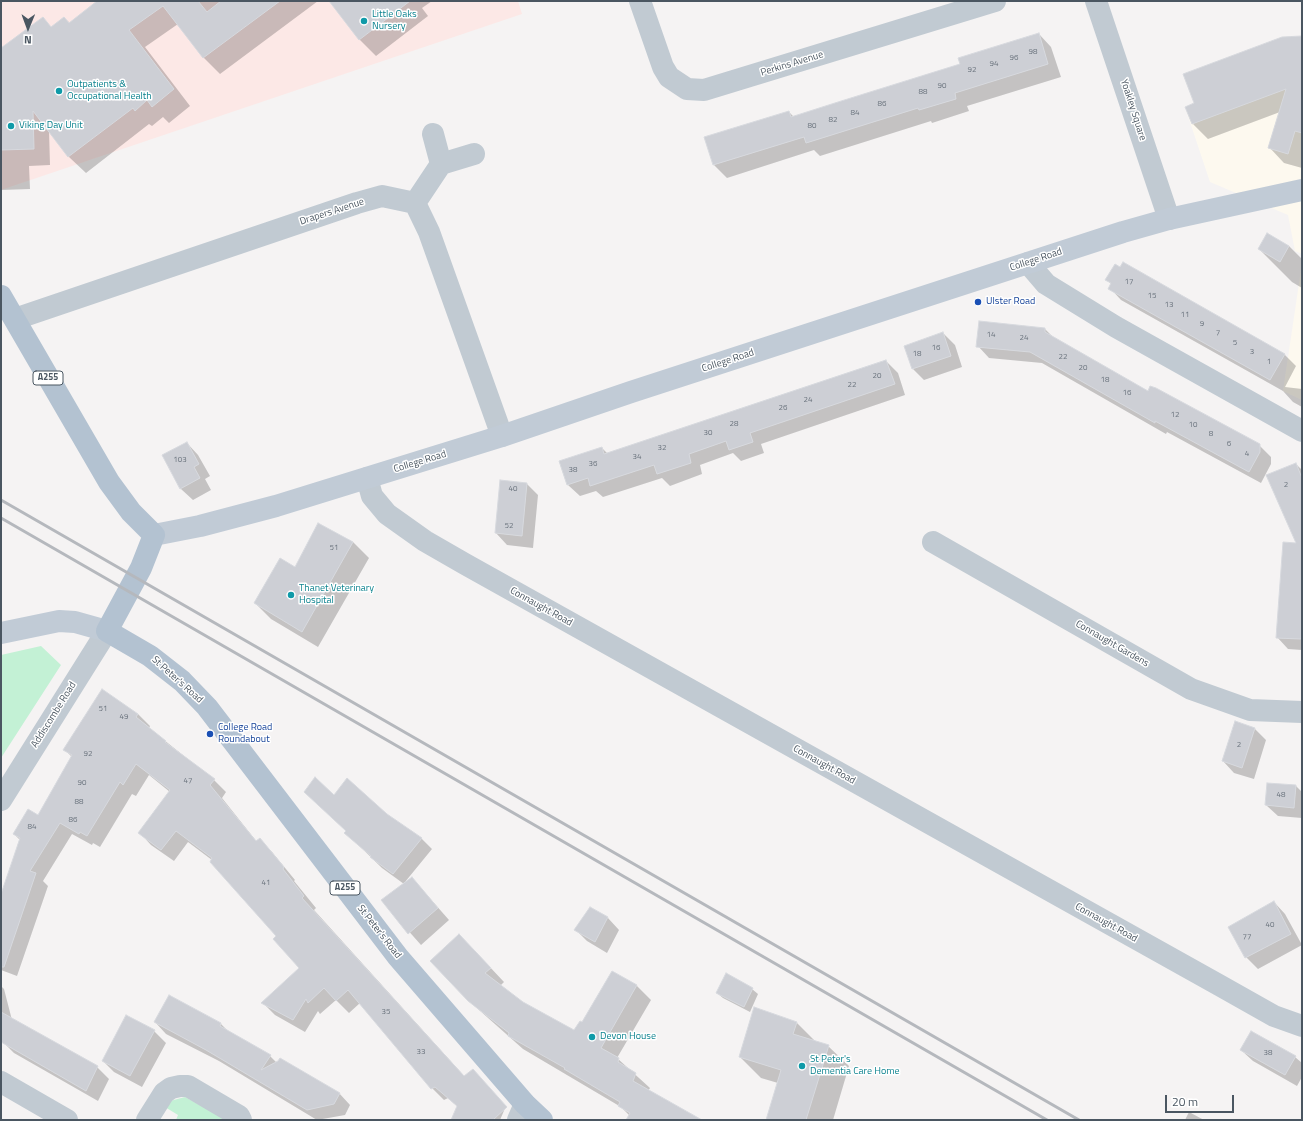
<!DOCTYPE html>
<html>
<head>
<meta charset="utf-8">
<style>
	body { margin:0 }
	#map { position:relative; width:1303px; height:1121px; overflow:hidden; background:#f5f3f3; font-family:"Titillium Web",sans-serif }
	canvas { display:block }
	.frame { position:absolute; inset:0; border:2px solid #4a5661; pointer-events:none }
	.north { position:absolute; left:8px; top:8px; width:40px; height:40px; -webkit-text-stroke:3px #fff; paint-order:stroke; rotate:181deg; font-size:11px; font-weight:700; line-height:16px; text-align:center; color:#4a5661 }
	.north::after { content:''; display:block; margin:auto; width:14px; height:18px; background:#4a5661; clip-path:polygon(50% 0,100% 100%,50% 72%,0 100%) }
	.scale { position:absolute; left:1165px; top:1095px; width:69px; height:18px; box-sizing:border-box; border:2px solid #4a5661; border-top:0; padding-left:5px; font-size:12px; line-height:14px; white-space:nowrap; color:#4a5661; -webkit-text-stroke:3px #fff; paint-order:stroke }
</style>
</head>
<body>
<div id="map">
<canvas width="1303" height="1121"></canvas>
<div class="frame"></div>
<div class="north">N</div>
<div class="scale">20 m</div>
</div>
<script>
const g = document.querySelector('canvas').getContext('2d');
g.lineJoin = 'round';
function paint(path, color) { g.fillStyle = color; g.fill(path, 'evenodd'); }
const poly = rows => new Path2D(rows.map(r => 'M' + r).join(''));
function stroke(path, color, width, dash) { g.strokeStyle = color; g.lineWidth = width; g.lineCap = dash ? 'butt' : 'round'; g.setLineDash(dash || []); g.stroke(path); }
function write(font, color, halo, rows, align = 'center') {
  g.font = font + ' "Titillium Web",sans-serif'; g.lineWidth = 3; g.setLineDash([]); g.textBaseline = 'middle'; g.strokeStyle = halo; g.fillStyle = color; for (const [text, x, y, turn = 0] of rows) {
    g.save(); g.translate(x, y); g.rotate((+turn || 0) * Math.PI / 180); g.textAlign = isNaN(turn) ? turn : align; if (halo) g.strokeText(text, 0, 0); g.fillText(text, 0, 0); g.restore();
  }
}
paint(poly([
	[1302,36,1302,254,1295,251,1288,215,1210,182,1185,107,1194,103,1183,74,1282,37],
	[1302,263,1302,400,1283,391]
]), '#fdf9ef');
paint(poly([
	[1,1,518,1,522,14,1,190]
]), '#fce8e6');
paint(poly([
	[41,646,61,665,1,758,1,655],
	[185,1097,228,1120,176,1120,178,1115,165,1107,170,1101]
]), '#c3f1d5');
paint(poly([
	[99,1,318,1,220,74,204,58,178,24,145,47,190,106,169,123,163,117,152,126,149,124,86,173,69,157,49,130,50,165,29,166,30,189,1,190,1,49,43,19,52,28,64,18,70,23],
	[330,1,432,1,422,8,428,16,376,56,359,39],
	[1039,34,1051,47,1061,77,967,106,969,111,932,123,931,121,820,156,814,150,727,178,714,165,705,138,789,112,794,117,961,64],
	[1302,37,1302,168,1284,163,1269,147,1280,112,1208,139,1193,124,1186,107,1196,103],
	[1267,234,1289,246,1302,259,1302,288,1292,282,1259,249],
	[1124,264,1285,355,1296,366,1285,387,1302,389,1302,407,1293,402,1283,391,1121,300,1110,288,1112,285,1107,280,1121,269],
	[1045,329,1055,339,1148,392,1259,445,1271,457,1271,464,1261,483,1167,432,1166,434,1042,363,989,358,978,346],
	[943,333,955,345,962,367,924,380,913,369],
	[886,361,898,373,905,395,761,444,764,453,741,461,733,453,700,465,702,474,670,486,662,478,603,497,596,491,580,496,568,485,560,462,602,448,608,454],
	[187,443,198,455,210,476,205,479,211,490,193,500,181,489,163,455],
	[1296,464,1302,470,1302,650,1288,649,1277,637,1298,544],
	[501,481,527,484,538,495,533,548,507,545,496,533],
	[318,524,353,542,369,558,318,647,271,619,255,603,296,568],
	[138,714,150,726,149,728,214,780,226,792,222,798,257,842,260,840,272,852,295,880,294,881,316,908,314,910,465,1077,506,1106,500,1120,452,1120,458,1107,448,1098,444,1100,432,1088,360,1003,349,1013,336,1000,320,1014,318,1011,305,1032,275,1015,263,1003,300,968,278,936,212,860,188,842,174,861,151,845,139,832,170,792,149,775,136,796,132,794,100,847,93,843,92,845,72,834,43,881,48,886,17,976,1,970,1,897,20,840,14,834,39,817,72,757,65,750],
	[1236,722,1255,729,1266,740,1254,779,1234,773,1223,761],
	[1296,786,1302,792,1302,818,1278,816,1266,805],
	[334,796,387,815,421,838,432,849,405,882,412,878,449,920,421,945,382,901,404,884,382,868,346,833,347,831],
	[1274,902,1285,914,1302,945,1258,969,1246,957],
	[590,908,608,918,619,930,607,953,587,941,575,929],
	[473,949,504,982,500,986,522,1003,575,1031,583,1023,612,972,637,986,651,1000,617,1058,650,1088,648,1091,693,1120,627,1120,630,1116,621,1107,523,1049,469,1001],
	[1,986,4,989,13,1024,97,1067,109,1079,98,1101,14,1053,3,1042,1,1038],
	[752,989,758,994,750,1012,723,998,717,993],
	[169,996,221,1024,228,1031,270,1056,277,1063,339,1093,350,1105,345,1115,317,1120,219,1061,166,1034,155,1022],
	[754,1009,797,1023,816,1042,828,1046,849,1066,833,1120,767,1120,778,1083,761,1078,740,1057],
	[154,1031,166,1043,142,1087,114,1072,103,1061],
	[1241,1050,1295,1057,1302,1063,1302,1077,1297,1086,1253,1061],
	[1189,1112,1204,1120,1185,1120]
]), '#0003');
const building = poly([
	[97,1,198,1,207,12,221,1,280,1,203,58,163,6,129,30,174,89,152,107,147,100,135,111,133,108,68,157,33,111,34,149,1,150,1,48,43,17,51,27,64,17,69,23,97,1],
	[329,1,410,1,359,40,329,1],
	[1039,33,1048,64,955,93,956,99,919,110,918,108,806,143,804,137,713,165,704,137,789,111,791,117,838,102,960,64,958,58,1039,33],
	[1302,36,1302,133,1295,131,1288,154,1268,148,1286,89,1192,124,1185,107,1194,103,1183,74,1282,37,1302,36],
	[1267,233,1289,246,1280,262,1258,249,1267,233],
	[1123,262,1285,354,1270,380,1108,289,1111,283,1105,280,1115,264,1120,267,1123,262],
	[979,321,1045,328,1045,332,1148,391,1150,386,1156,388,1260,444,1260,452,1249,472,1155,421,1155,423,1030,352,976,347,979,321],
	[943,332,951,356,912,369,904,346,943,332],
	[886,360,895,384,750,433,753,442,729,450,726,441,689,454,691,463,657,474,654,465,590,486,588,478,567,485,559,461,602,447,604,454,886,360],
	[187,442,199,464,194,467,200,478,180,489,162,455,187,442],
	[1296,463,1302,478,1301,639,1276,638,1283,542,1296,543,1266,475,1296,463],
	[500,480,527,483,522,536,495,533,500,480],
	[318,523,353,542,302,632,254,603,280,558,295,567,318,523],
	[102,689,138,714,136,717,166,741,165,742,215,779,210,785,256,841,260,838,284,867,283,869,304,896,302,898,464,1076,473,1069,507,1107,493,1120,451,1120,457,1106,435,1087,431,1089,348,990,336,1001,324,988,308,1003,306,999,293,1020,261,1003,299,968,273,939,276,936,210,862,212,858,176,831,161,850,138,833,170,790,136,764,123,785,120,782,87,836,80,832,79,834,60,823,30,871,36,873,4,967,1,967,1,894,20,838,13,834,28,809,38,815,72,755,63,750,102,689],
	[1235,721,1255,728,1242,768,1222,761,1235,721],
	[315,777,334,795,347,778,387,814,422,838,393,874,370,857,371,856,344,833,346,831,304,792,315,777],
	[1267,783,1296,785,1294,808,1265,805,1267,783],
	[412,877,438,908,408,934,381,900,412,877],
	[1274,901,1291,934,1245,958,1228,927,1274,901],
	[590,907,608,917,595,942,574,930,590,907],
	[459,934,491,968,485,973,523,1002,574,1030,580,1021,582,1022,612,971,637,985,601,1048,619,1058,618,1062,636,1073,633,1081,702,1120,626,1120,630,1113,618,1106,620,1102,564,1069,565,1068,508,1036,509,1033,468,1001,430,961,459,934],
	[726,973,753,988,744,1007,716,993,726,973],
	[169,995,221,1023,220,1026,271,1055,261,1070,278,1061,280,1058,340,1093,334,1104,307,1110,206,1050,154,1022,169,995],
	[754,1007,797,1022,793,1034,829,1045,806,1120,766,1120,781,1070,739,1057,754,1007],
	[1,1012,98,1066,86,1091,1,1042,1,1012],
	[126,1015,155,1030,130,1076,102,1061,126,1015],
	[1251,1031,1296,1056,1285,1075,1240,1050,1251,1031]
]);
paint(building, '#cdcfd5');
stroke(building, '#d7d9de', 1);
stroke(poly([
	[640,1,663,67,669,77,687,89,704,90,995,1],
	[1096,1,1169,219],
	[433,134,441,164,474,154],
	[415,203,441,164],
	[1028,263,1046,284,1116,327,1302,431],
	[15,319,357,203,382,196,415,203,429,232,502,436],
	[367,478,372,496,387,514,425,541,465,564,1219,985,1274,1016,1302,1026],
	[933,542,1191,689,1250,710,1302,712],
	[1,800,107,631],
	[1,1082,67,1120],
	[147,1120,164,1093,171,1088,180,1086,188,1086,239,1116,241,1120],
	[518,1120,525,1104]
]), '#c1cad2', 22);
stroke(poly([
	[154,535,200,526,276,506,502,436,631,392,1123,232,1169,219,1302,190],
	[1,633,59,621,75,622,107,631]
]), '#c1cbd6', 22);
stroke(poly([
	[1,296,109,482,131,512,154,535,141,568,107,631,150,656,182,681,207,707,398,957,525,1104,542,1120]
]), '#b3c2d1', 22);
stroke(poly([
	[1,500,1079,1120],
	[1,518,1047,1120]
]), '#b5b8bd', 3);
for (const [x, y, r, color] of [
	[364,21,4,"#0f9aa8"],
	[59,91,4,"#0f9aa8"],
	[11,126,4,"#0f9aa8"],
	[978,302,4,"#1a4fb4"],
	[291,595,4,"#0f9aa8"],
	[210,734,4,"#1a4fb4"],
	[592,1037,4,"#0f9aa8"],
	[802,1066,4,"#0f9aa8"]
]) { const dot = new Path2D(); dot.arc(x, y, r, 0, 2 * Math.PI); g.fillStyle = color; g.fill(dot); stroke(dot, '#fff', 1.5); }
write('8px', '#6b747e', null, [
	["98",1033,52],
	["96",1014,58],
	["94",994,64],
	["92",972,70],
	["90",942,86],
	["88",923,92],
	["86",882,104],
	["84",855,113],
	["82",833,120],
	["80",812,126],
	["17",1129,282],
	["15",1152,296],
	["13",1169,305],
	["11",1185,315],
	["9",1202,324],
	["7",1218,333],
	["14",991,335],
	["24",1024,338],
	["5",1235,343],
	["16",936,348],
	["3",1252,352],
	["18",917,354],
	["22",1063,357],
	["1",1269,362],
	["20",1083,368],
	["20",877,376],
	["18",1105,380],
	["22",852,385],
	["16",1127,393],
	["24",808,400],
	["26",783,408],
	["12",1175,415],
	["28",734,424],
	["10",1193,425],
	["30",708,433],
	["8",1211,434],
	["6",1229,444],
	["32",662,448],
	["4",1247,454],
	["34",637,457],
	["103",180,460],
	["36",593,464],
	["38",573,470],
	["2",1286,485],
	["40",513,489],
	["52",509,526],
	["51",334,548],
	["51",103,709],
	["49",124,717],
	["2",1239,745],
	["92",88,754],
	["47",188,781],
	["90",82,783],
	["48",1281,795],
	["88",79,802],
	["86",73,820],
	["84",32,827],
	["41",266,883],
	["40",1270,925],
	["77",1247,937],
	["35",386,1012],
	["33",421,1052],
	["38",1268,1053]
]);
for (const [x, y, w] of [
	[48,378,30],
	[345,888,30]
]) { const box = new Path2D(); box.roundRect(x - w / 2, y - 7, w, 14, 3); g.fillStyle = '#fff'; g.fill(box); stroke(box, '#4a5661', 1); }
write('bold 9px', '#4a5661', null, [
	["A255",48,378],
	["A255",345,888]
]);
write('10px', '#0d838f', '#fff', [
	["Little Oaks",372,15],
	["Nursery",372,27],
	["Outpatients &",67,85],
	["Occupational Health",67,97],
	["Viking Day Unit",19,126],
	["Thanet Veterinary",299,589],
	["Hospital",299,601],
	["Devon House",600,1037],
	["St Peter's",810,1060],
	["Dementia Care Home",810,1072]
], 'left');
write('10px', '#4a5661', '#fff', [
	["Perkins Avenue",792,64,-17],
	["Yoakley Square",1133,110,72],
	["Drapers Avenue",332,212,-18],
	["College Road",1036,260,-18],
	["College Road",728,361,-18],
	["College Road",420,462,-17],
	["Connaught Road",541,607,29],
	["Connaught Gardens",1112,644,30],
	["St Peter's Road",177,680,42],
	["Addiscombe Road",54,715,-58],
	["Connaught Road",824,765,29],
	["Connaught Road",1106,923,29],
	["St Peter's Road",379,932,52]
]);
write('10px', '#164399', '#fff', [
	["Ulster Road",986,302],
	["College Road",218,728],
	["Roundabout",218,740]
], 'left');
</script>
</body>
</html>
